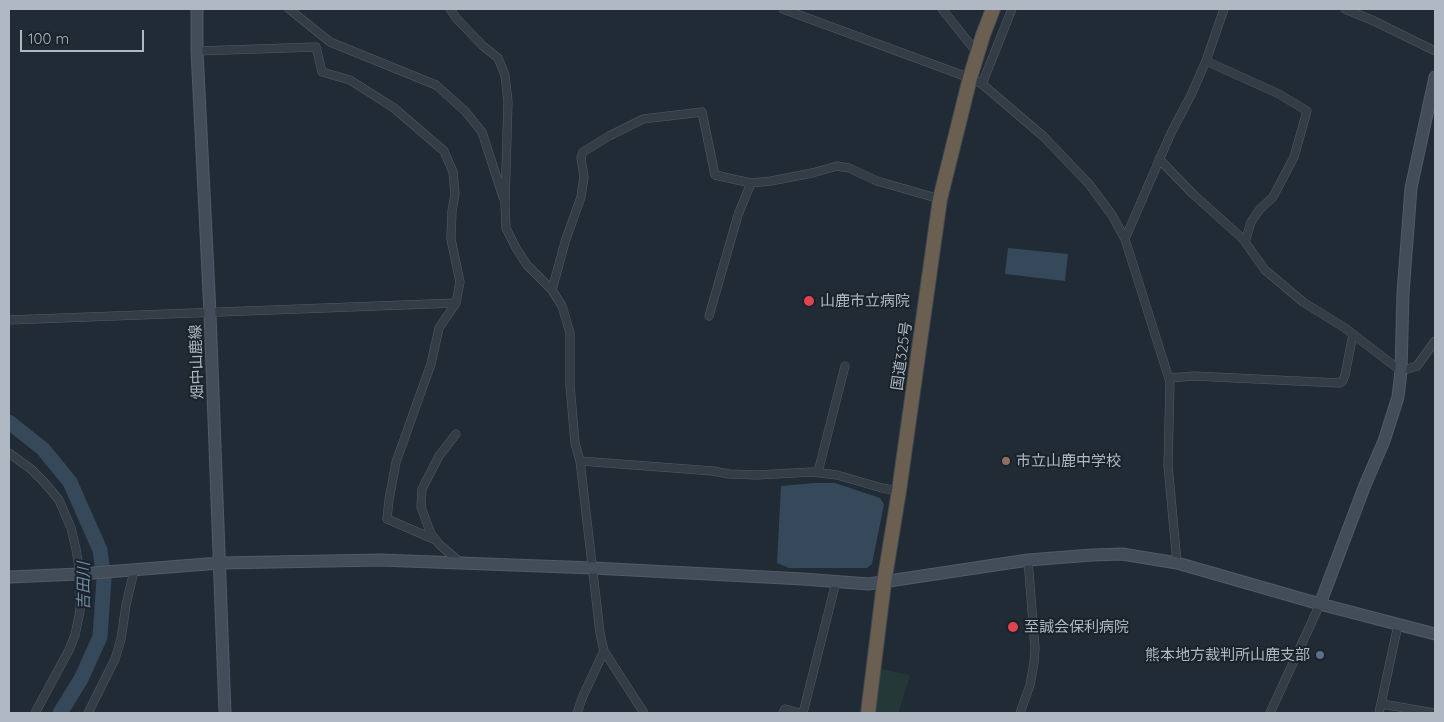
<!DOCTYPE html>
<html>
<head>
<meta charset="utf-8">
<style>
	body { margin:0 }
	#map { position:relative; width:1444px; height:722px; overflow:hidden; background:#212b35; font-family:Quicksand,sans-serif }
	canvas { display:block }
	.frame { position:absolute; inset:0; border:10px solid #afb8c3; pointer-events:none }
	.scale { position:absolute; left:20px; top:30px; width:124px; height:22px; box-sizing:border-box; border:2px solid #afb8c3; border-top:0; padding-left:6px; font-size:15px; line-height:18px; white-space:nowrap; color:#afb8c3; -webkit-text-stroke:4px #1a222a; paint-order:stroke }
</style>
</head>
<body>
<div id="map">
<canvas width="1444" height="722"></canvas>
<div class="frame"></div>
<div class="scale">100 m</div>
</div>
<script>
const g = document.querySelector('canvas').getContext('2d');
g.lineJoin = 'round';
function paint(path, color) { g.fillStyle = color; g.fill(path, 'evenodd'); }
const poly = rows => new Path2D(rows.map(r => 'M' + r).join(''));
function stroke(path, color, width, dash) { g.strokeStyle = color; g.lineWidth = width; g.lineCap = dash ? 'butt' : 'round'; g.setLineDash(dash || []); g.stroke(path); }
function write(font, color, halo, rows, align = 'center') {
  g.font = font + ' Quicksand,"Noto Sans JP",sans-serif'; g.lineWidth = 4; g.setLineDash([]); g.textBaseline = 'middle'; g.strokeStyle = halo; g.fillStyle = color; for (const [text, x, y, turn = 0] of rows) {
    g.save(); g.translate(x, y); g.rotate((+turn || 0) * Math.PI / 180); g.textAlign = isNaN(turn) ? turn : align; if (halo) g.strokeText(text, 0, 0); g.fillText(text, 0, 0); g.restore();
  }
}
paint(poly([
	[881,669,910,675,899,711,899,713,874,713]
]), '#243837');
paint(poly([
	[1008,248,1068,254,1065,281,1005,274],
	[814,483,835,483,880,498,884,504,872,564,867,568,789,568,777,563,781,486]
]), '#36495b');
stroke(poly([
	[9,422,43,449,70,482,100,550,104,579,100,637,81,679,60,713]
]), '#36495b', 15);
const street = poly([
	[289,9,330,42,436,85,465,111,482,132,503,197],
	[450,9,457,19,483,46,498,58,505,75,508,102,505,204,506,228,516,248,527,265,552,290,562,306,570,333,570,385,575,443,580,461,600,633,604,651,644,713],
	[783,9,970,78,982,84,1043,136,1089,184,1112,215,1125,239,1170,382,1168,465,1177,563],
	[942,9,978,54],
	[1345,9,1374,21,1435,51],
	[197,51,316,47,322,72,350,80,394,108,444,151,453,172,455,194,452,211,451,239,460,282,456,303,439,328,431,364,396,462,389,500,387,519,436,540],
	[1206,61,1279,94,1307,111,1294,157,1273,197,1260,209,1251,222,1245,242],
	[982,84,1012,9],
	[1159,159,1193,194,1243,239,1265,270,1303,302,1345,328,1401,371,1417,366,1435,341],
	[1125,239,1171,133,1191,95,1206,61,1224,9],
	[552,290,565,242,581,197,584,177,581,158,583,152,609,136,643,119,702,112,715,175,751,183],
	[709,316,738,215,751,183,771,181,812,173,837,166,849,168,877,181,940,199],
	[9,320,456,303],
	[1169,378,1194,376,1339,383,1342,382,1345,375,1353,334],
	[456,434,439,456,422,489,421,507,431,534,440,545,461,563],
	[9,453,31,469,44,482,59,500,71,528,76,549,80,574,80,611,75,635,69,650,35,713],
	[580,461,713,471,729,474,757,475,812,472,837,475,882,488,899,491],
	[818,472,845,366],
	[1382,704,1434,713],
	[88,713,115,659,121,639,126,605,134,571],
	[577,713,583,696,604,651],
	[783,713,785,709,800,713],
	[803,713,836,582],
	[1020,713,1030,685,1034,663,1035,648,1028,560],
	[1270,713,1320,604],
	[1379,713,1398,625]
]);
const secondary = poly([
	[197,9,197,51,210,313,225,713],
	[9,577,80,574,220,563,380,560,593,568,803,579,869,584,1028,560,1092,555,1122,554,1177,563,1320,604,1435,634],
	[1320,604,1365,485,1384,441,1398,397,1401,371,1403,293,1411,188,1435,77]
]);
const highway = poly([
	[868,713,884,583,899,491,940,199,970,78,983,35,993,9]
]);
stroke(street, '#525b64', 9);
stroke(secondary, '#525b64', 13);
stroke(highway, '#3f4850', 16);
stroke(street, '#343d46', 8);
stroke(secondary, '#434d59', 11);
stroke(highway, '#6b5f52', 14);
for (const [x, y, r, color] of [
	[809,301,6,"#e0444e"],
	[1006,461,5,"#8d6e63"],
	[1013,627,6,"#e0444e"],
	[1320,655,5,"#5c6f8a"]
]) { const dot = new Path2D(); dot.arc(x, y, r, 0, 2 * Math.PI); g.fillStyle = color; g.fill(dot); stroke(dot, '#1a222a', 2); }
write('15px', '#afb8c3', '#1a222a', [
	["山鹿市立病院",820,301],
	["市立山鹿中学校",1016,461],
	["至誠会保利病院",1024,627],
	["熊本地方裁判所山鹿支部",1310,655,"right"]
], 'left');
write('15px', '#afb8c3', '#1a222a', [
	["国道325号",902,356,-82],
	["畑中山鹿線",197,362,-92]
]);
write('italic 16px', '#718ba4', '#1a222a', [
	["吉田川",84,586,-90]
]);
</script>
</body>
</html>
